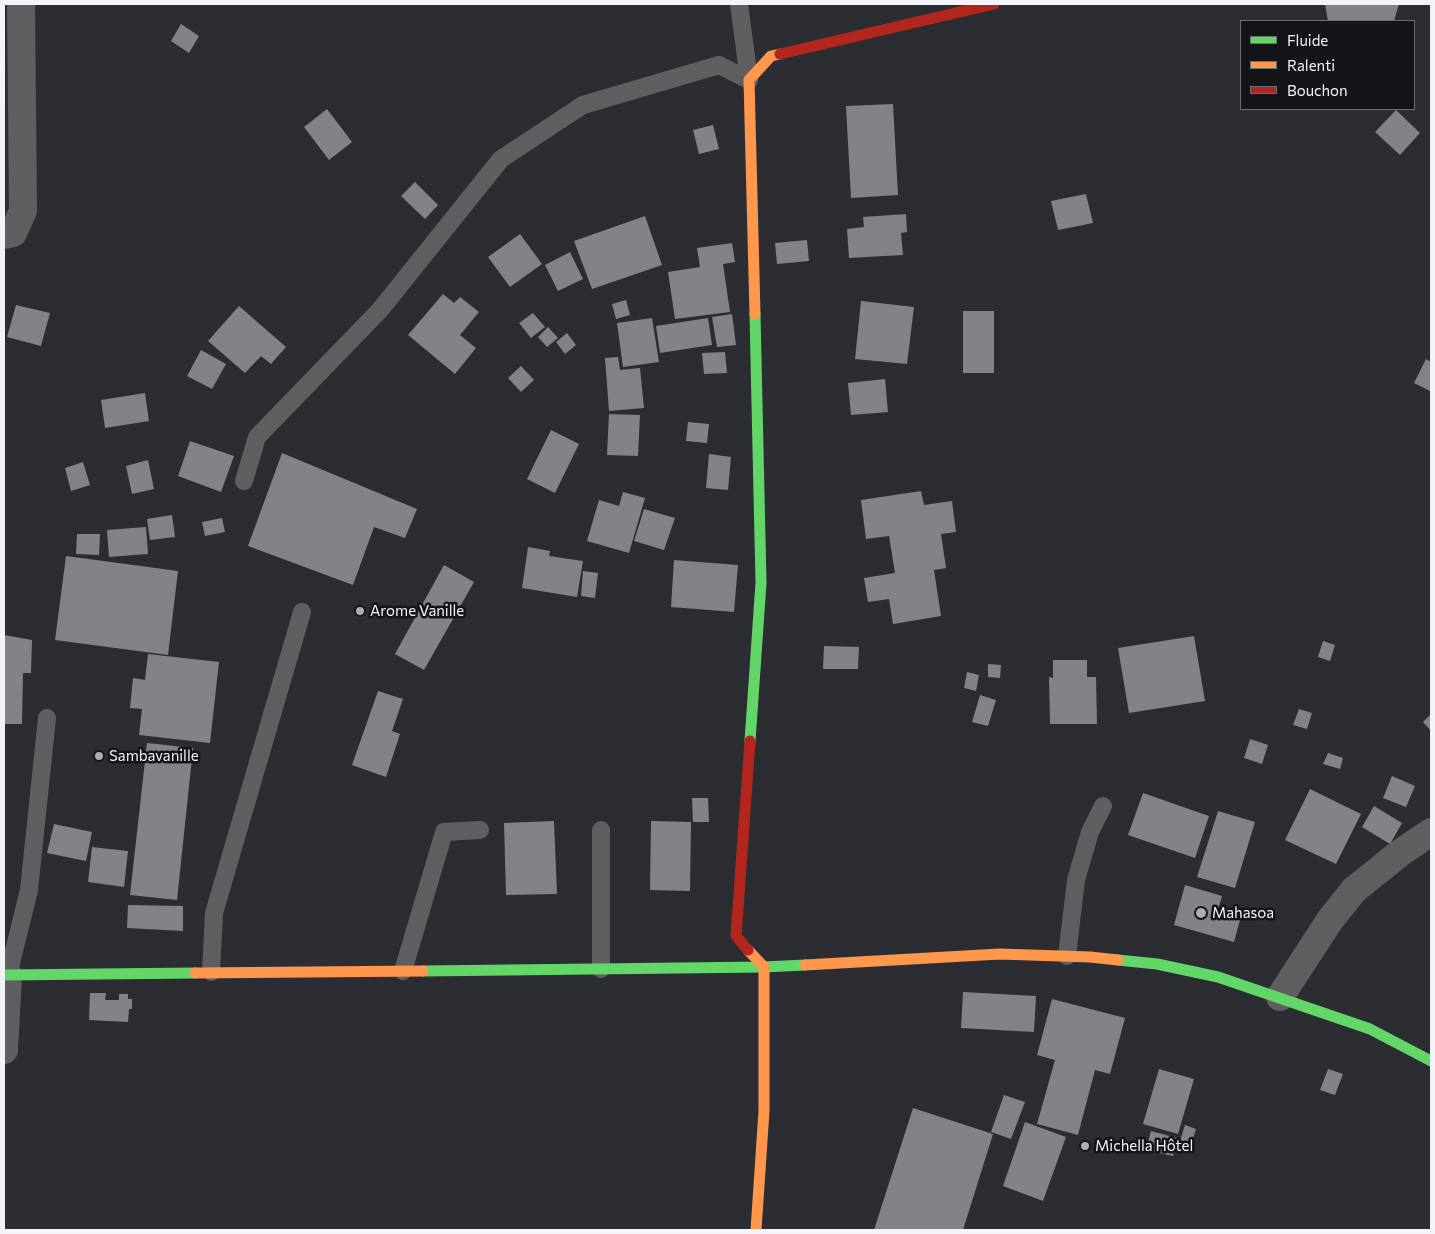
<!DOCTYPE html>
<html>
<head>
<meta charset="utf-8">
<style>
	body { margin:0 }
	#map { position:relative; width:1435px; height:1234px; overflow:hidden; background:#2c2d32; font-family:Commissioner,sans-serif }
	canvas { display:block }
	.frame { position:absolute; inset:0; border:5px solid #f2f4f9; pointer-events:none }
	.legend { position:absolute; left:1240px; top:20px; width:175px; height:90px; box-sizing:border-box; background:#141518; border:1px solid #6d6e72; margin:0; padding:6px 9px; list-style:none; font-size:15px; color:#f2f4f9 }
	.legend li { display:flex; align-items:center; gap:10px; height:25px }
	.legend b { width:25px; border:1px solid #6d6e72 }
</style>
</head>
<body>
<div id="map">
<canvas width="1435" height="1234"></canvas>
<div class="frame"></div>
<ul class="legend">
<li><b style="height:6px;background:#63d668"></b>Fluide</li>
<li><b style="height:6px;background:#ff974d"></b>Ralenti</li>
<li><b style="height:6px;background:#b3261e"></b>Bouchon</li>
</ul>
</div>
<script>
const g = document.querySelector('canvas').getContext('2d');
g.lineJoin = 'round';
function paint(path, color) { g.fillStyle = color; g.fill(path, 'evenodd'); }
const poly = rows => new Path2D(rows.map(r => 'M' + r).join(''));
function stroke(path, color, width, dash) { g.strokeStyle = color; g.lineWidth = width; g.lineCap = dash ? 'butt' : 'round'; g.setLineDash(dash || []); g.stroke(path); }
function write(font, color, halo, rows, align = 'center') {
  g.font = font + ' Commissioner,sans-serif'; g.lineWidth = 5; g.setLineDash([]); g.textBaseline = 'middle'; g.strokeStyle = halo; g.fillStyle = color; for (const [text, x, y, turn = 0] of rows) {
    g.save(); g.translate(x, y); g.rotate((+turn || 0) * Math.PI / 180); g.textAlign = isNaN(turn) ? turn : align; if (halo) g.strokeText(text, 0, 0); g.fillText(text, 0, 0); g.restore();
  }
}
paint(poly([
	[1325,4,1399,4,1394,21,1328,21],
	[181,24,199,36,189,53,171,41],
	[893,104,898,195,851,198,846,106],
	[327,109,352,142,329,160,304,127],
	[1396,110,1420,133,1400,155,1375,132],
	[713,125,719,149,699,154,693,130],
	[415,182,438,205,425,219,401,196],
	[1086,194,1093,223,1058,230,1051,201],
	[906,214,907,232,901,233,903,255,849,258,847,229,864,227,863,217],
	[645,216,662,265,592,289,574,241],
	[520,234,542,264,510,287,488,257],
	[807,240,809,261,777,264,775,243],
	[732,243,735,262,723,264,730,312,675,319,668,272,700,267,697,248],
	[570,252,583,279,558,291,545,265],
	[443,294,454,303,460,297,479,312,460,335,476,348,455,374,408,335],
	[626,300,630,315,616,319,612,304],
	[861,301,914,307,907,364,855,359],
	[16,305,50,313,41,346,7,337],
	[239,306,286,347,271,364,261,356,245,373,208,341],
	[963,311,994,311,994,373,963,373],
	[533,313,545,327,531,338,519,323],
	[732,314,736,345,717,347,712,317],
	[652,318,659,362,623,367,617,323],
	[708,318,712,345,660,353,656,326],
	[548,327,558,338,547,347,538,337],
	[567,333,576,345,565,354,556,342],
	[201,350,226,364,212,389,187,376],
	[725,352,727,373,704,374,702,353],
	[618,357,620,370,640,368,644,408,609,411,605,358],
	[1426,359,1431,362,1430,391,1414,383],
	[521,366,534,380,521,392,508,378],
	[885,379,888,412,851,415,848,383],
	[145,393,149,421,105,428,101,400],
	[609,414,640,415,638,456,607,455],
	[688,422,709,424,707,443,686,441],
	[551,430,579,444,555,493,527,479],
	[190,441,234,456,221,492,178,476],
	[282,453,417,509,405,538,374,527,353,585,248,546],
	[709,454,731,457,728,490,706,488],
	[148,460,154,489,132,494,126,466],
	[83,462,90,485,71,491,65,468],
	[921,491,924,505,952,501,956,532,941,534,946,568,934,570,941,616,893,624,889,599,868,602,864,578,895,573,889,536,866,539,861,500],
	[623,492,645,498,629,553,587,541,599,500,619,506],
	[644,509,675,518,664,550,634,541],
	[172,515,175,537,150,540,147,519],
	[222,518,225,532,205,536,202,522],
	[146,527,148,554,109,557,107,530],
	[77,534,100,534,99,555,76,554],
	[528,547,550,551,549,556,583,561,577,597,522,588],
	[66,556,178,571,168,655,55,640],
	[674,560,738,565,734,612,671,607],
	[444,565,474,582,424,670,395,654],
	[583,571,598,573,595,598,581,596],
	[4,635,32,640,31,673,23,673,22,724,4,724],
	[1194,636,1205,701,1129,713,1118,648],
	[1323,641,1335,645,1330,661,1318,657],
	[824,646,859,647,858,669,823,669],
	[148,654,219,662,210,743,139,735,142,709,130,708,133,678,145,680],
	[1053,660,1087,660,1087,677,1096,677,1097,724,1050,724,1049,677,1053,678],
	[988,664,1001,665,1000,678,988,677],
	[967,672,979,675,976,691,964,688],
	[378,691,403,699,392,731,400,734,386,777,352,765],
	[980,695,996,700,988,726,972,722],
	[1299,709,1312,713,1307,729,1293,725],
	[1431,714,1431,731,1423,722],
	[1250,739,1268,745,1262,764,1244,758],
	[147,743,193,748,177,900,130,895],
	[1328,753,1343,758,1340,769,1323,764],
	[1392,776,1415,786,1406,807,1383,798],
	[1310,789,1361,814,1336,864,1285,840],
	[1143,793,1209,816,1195,858,1128,835],
	[692,798,708,798,709,822,693,822],
	[1374,806,1402,823,1390,844,1362,827],
	[1218,811,1255,822,1235,888,1197,877],
	[554,821,557,894,506,895,504,823],
	[651,821,691,822,690,891,650,890],
	[54,824,92,832,86,861,47,853],
	[92,847,128,851,124,887,88,882],
	[1185,885,1222,896,1217,913,1240,920,1234,942,1174,925],
	[128,905,183,906,183,931,127,928],
	[963,992,1036,996,1034,1032,961,1028],
	[90,993,106,993,105,1000,119,1000,119,994,128,994,128,999,132,999,132,1009,129,1009,128,1022,89,1020],
	[1052,999,1125,1018,1110,1074,1095,1070,1078,1135,1037,1124,1055,1060,1037,1055],
	[1159,1069,1194,1079,1178,1134,1143,1124],
	[1328,1069,1343,1074,1335,1095,1320,1090],
	[1004,1095,1025,1102,1011,1139,991,1132],
	[913,1108,993,1134,963,1230,874,1230],
	[1025,1122,1066,1137,1043,1201,1003,1186],
	[1185,1125,1196,1129,1190,1148,1179,1144],
	[1151,1131,1177,1138,1173,1156,1146,1150]
]), '#838287');
stroke(poly([
	[739,4,749,80],
	[244,481,257,437,380,310,501,159,583,105,719,65,749,80],
	[1067,956,1076,880,1090,832,1103,806],
	[601,969,601,830],
	[403,971,444,832,480,830],
	[211,972,214,913,302,612],
	[8,975,29,890,47,718]
]), '#5f5f62', 18);
stroke(poly([
	[4,235,13,233,23,211,21,4],
	[1280,997,1330,920,1354,890,1400,853,1431,832],
	[4,1050,8,975]
]), '#5f5f62', 28);
stroke(poly([
	[750,741,761,583,755,314],
	[1118,960,1157,964,1218,977,1370,1029,1431,1061],
	[423,971,764,967,805,965],
	[4,975,195,973]
]), '#63d668', 11);
stroke(poly([
	[755,314,749,80,771,56,780,54],
	[748,950,764,967,764,1111,756,1230],
	[805,965,1000,954,1090,957,1118,960],
	[195,973,423,971]
]), '#ff974d', 11);
stroke(poly([
	[780,54,994,4],
	[748,950,736,936,750,741]
]), '#b3261e', 11);
for (const [x, y, r, color] of [
	[360,611,5,"#adaeb3"],
	[99,756,5,"#adaeb3"],
	[1201,913,6,"#adaeb3"],
	[1085,1146,5,"#adaeb3"]
]) { const dot = new Path2D(); dot.arc(x, y, r, 0, 2 * Math.PI); g.fillStyle = color; g.fill(dot); stroke(dot, '#141518', 2); }
write('15px', '#f2f4f9', '#141518', [
	["Arome Vanille",370,611],
	["Sambavanille",109,756],
	["Mahasoa",1212,913],
	["Michella Hôtel",1095,1146]
], 'left');
</script>
</body>
</html>
